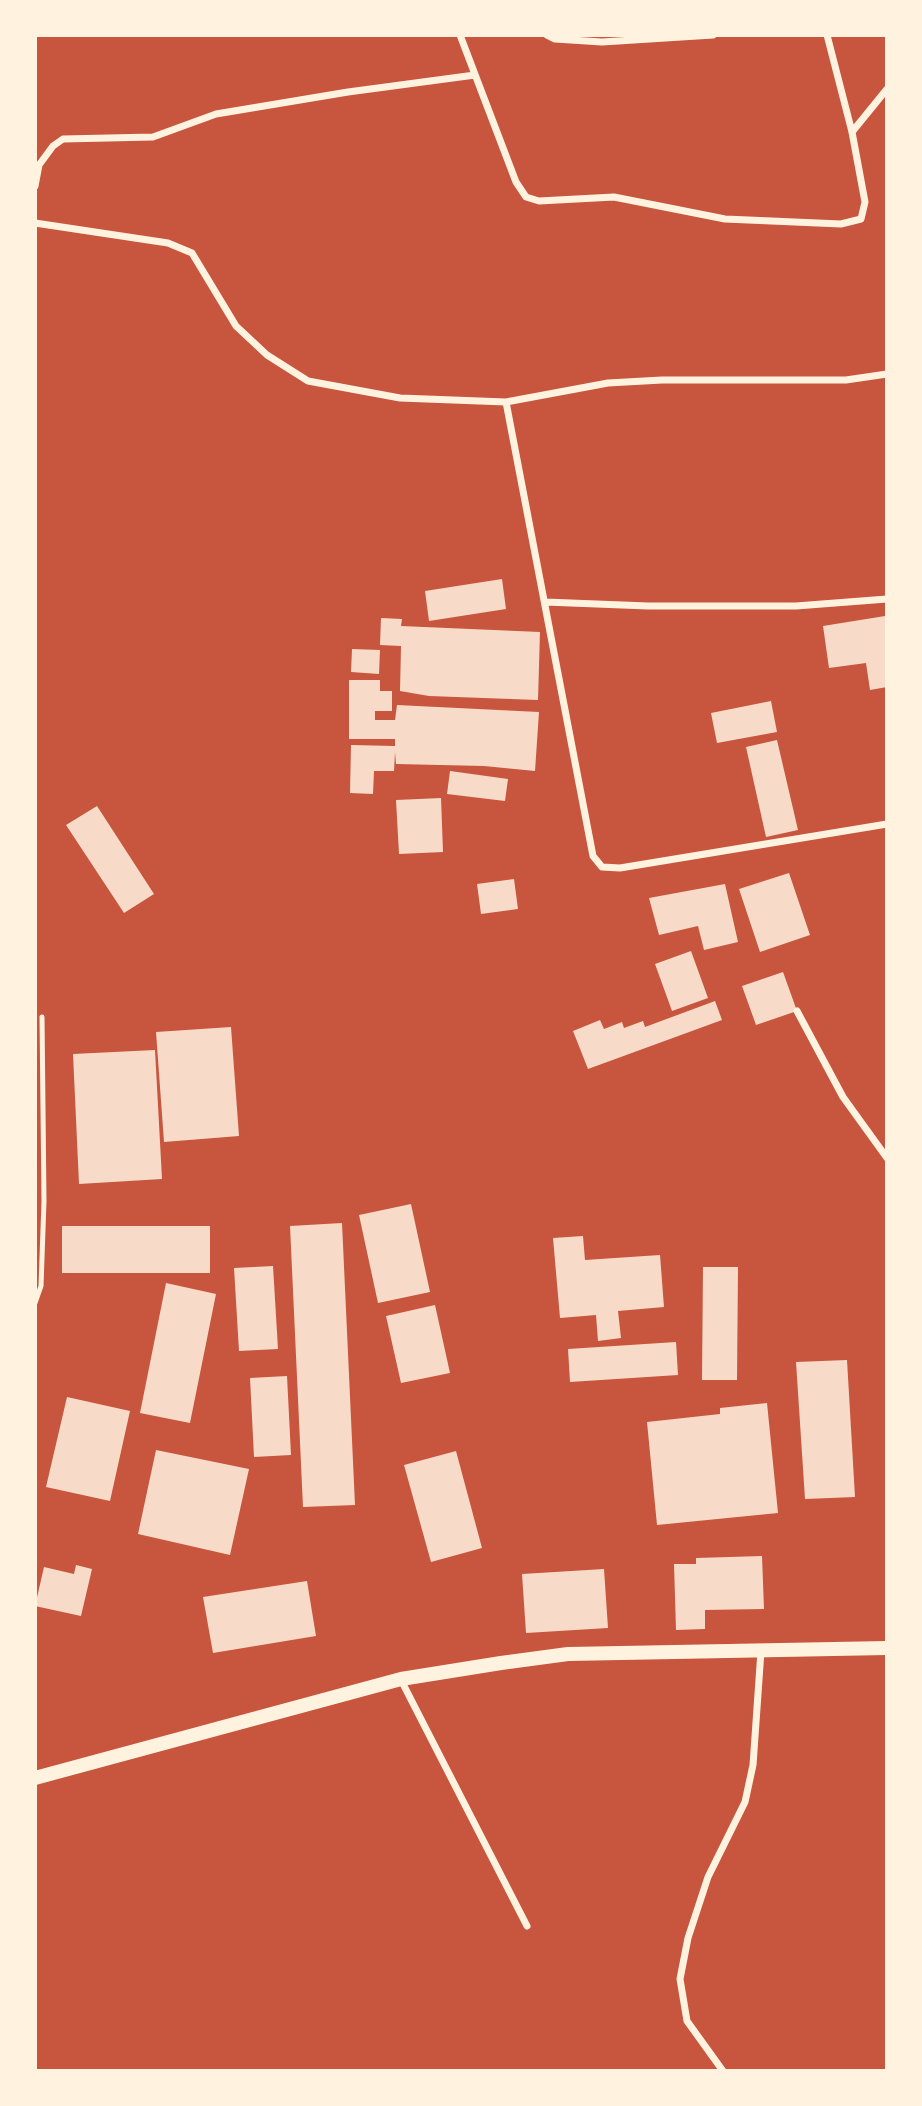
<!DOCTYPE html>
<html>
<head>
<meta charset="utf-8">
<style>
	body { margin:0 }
	#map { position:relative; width:922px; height:2106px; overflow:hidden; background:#c8553d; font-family:"Libre Baskerville",serif }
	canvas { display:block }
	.frame { position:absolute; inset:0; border:37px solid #fff3e0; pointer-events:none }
</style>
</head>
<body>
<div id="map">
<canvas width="922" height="2106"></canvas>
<div class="frame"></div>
</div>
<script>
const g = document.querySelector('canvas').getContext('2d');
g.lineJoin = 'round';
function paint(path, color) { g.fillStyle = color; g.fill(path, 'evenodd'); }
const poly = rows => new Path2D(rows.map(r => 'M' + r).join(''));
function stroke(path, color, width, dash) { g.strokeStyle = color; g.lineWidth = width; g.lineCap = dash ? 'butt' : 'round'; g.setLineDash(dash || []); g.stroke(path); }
paint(poly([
	[502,579,506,609,429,621,425,591],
	[885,616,887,632,887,687,870,690,866,663,829,668,823,626],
	[381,618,402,619,401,626,540,632,538,700,429,696,400,691,401,646,380,645],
	[352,649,380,650,379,674,351,672],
	[349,680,380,680,380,691,392,691,392,711,375,711,375,720,395,720,397,705,539,712,535,771,484,766,396,764,395,752,394,771,374,771,373,794,350,793,351,745,395,746,395,739,349,739],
	[771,701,777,732,717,743,711,713],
	[777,740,798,830,766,837,746,747],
	[450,771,508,779,505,801,447,794],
	[441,798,443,852,399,854,396,800],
	[97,806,154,894,124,913,66,825],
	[789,873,810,935,760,952,739,889],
	[514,879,518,909,481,914,477,884],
	[725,884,738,942,704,950,698,926,659,935,649,898],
	[691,951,708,998,672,1011,655,964],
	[783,972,797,1011,756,1025,742,986],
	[715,1001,722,1020,588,1069,573,1031,600,1020,604,1029,622,1022,624,1028,643,1021,645,1027],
	[231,1027,239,1136,164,1142,156,1032],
	[155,1050,162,1179,79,1184,73,1054],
	[411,1204,430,1292,378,1303,359,1215],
	[342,1223,355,1505,303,1507,290,1226],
	[62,1226,210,1226,210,1273,62,1273],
	[583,1236,585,1260,660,1255,664,1307,618,1311,621,1338,598,1341,596,1315,560,1318,553,1238],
	[273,1266,278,1349,239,1351,234,1268],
	[703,1267,738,1267,737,1380,702,1380],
	[166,1283,216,1294,190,1423,140,1413],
	[435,1305,450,1373,401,1383,386,1316],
	[676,1342,678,1375,570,1382,568,1349],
	[847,1360,855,1497,805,1499,796,1362],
	[287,1376,291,1455,254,1457,250,1378],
	[67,1397,130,1411,110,1501,46,1487],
	[767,1403,778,1513,657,1525,647,1422,720,1414,720,1408],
	[156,1450,249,1469,230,1555,138,1534],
	[456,1451,482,1548,431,1562,404,1465],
	[762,1556,764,1609,705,1610,705,1629,676,1630,674,1564,696,1564,696,1558],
	[76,1565,92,1569,81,1616,35,1606,44,1567,74,1574],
	[604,1569,608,1628,526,1633,522,1574],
	[307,1581,316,1636,213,1653,203,1597]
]), '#f7dbc8');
stroke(poly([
	[35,1303,41,1286,44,1201,42,1017]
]), '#fff3e0', 5);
stroke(poly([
	[460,35,516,182,526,197,539,201,614,197,725,219,841,224,861,219,865,202,852,132,827,35],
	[547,35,555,39,602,42,713,35],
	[852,132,887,89],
	[35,186,39,165,53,146,63,139,153,137,216,114,348,92,475,75],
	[35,223,168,243,192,253,236,326,267,355,308,381,400,398,506,402,608,383,662,380,846,380,887,374],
	[506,402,593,856,602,867,620,868,887,824],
	[545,602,648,606,796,606,887,599],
	[797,1011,843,1097,887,1158],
	[401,1680,527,1926],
	[723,2071,687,2021,680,1979,688,1938,708,1877,745,1802,753,1765,761,1651]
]), '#fff3e0', 7);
stroke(poly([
	[35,1778,401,1679,501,1663,568,1654,887,1648]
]), '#fff3e0', 14);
</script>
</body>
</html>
